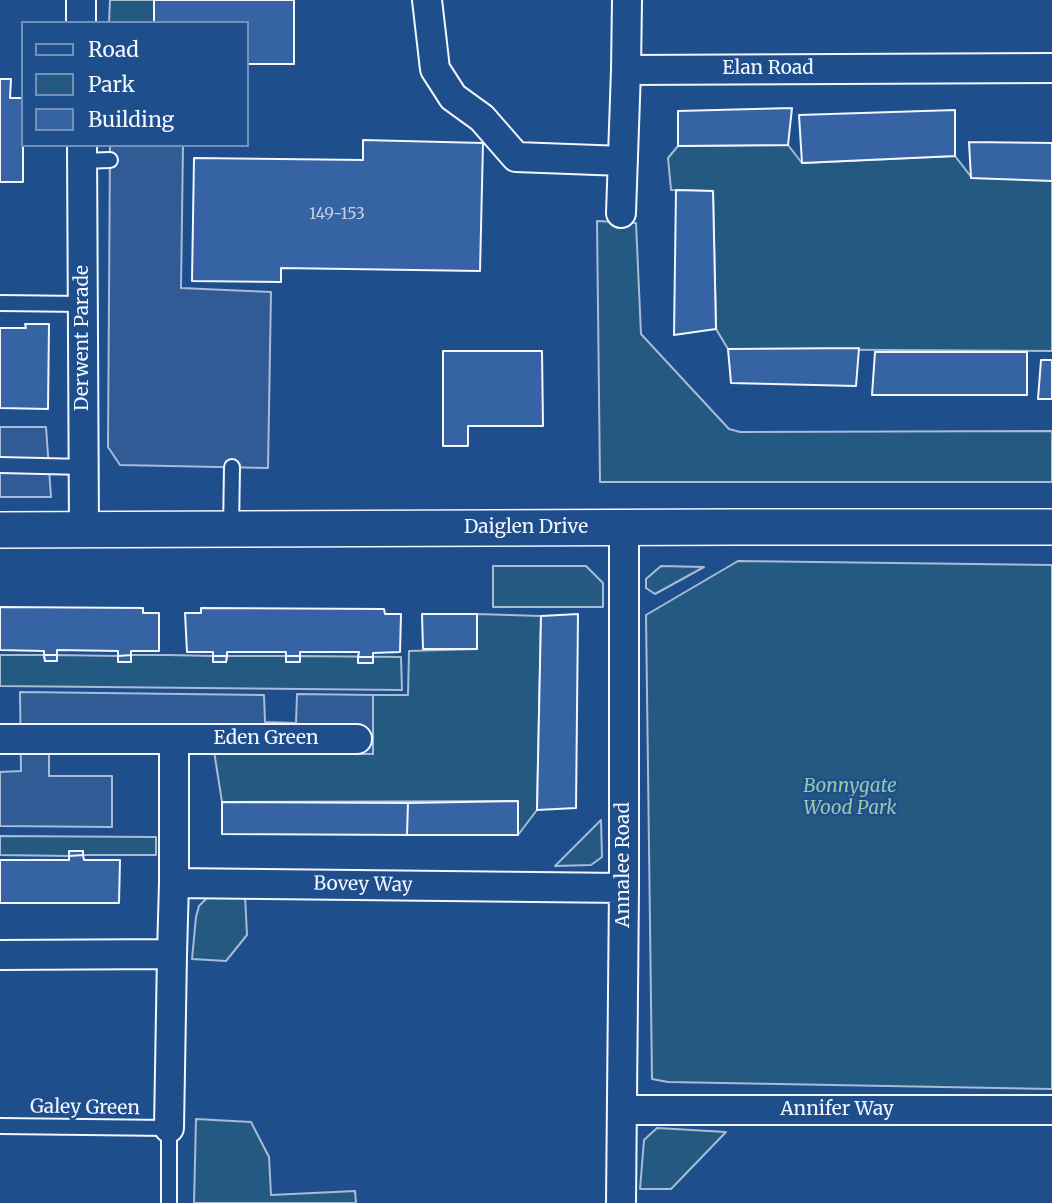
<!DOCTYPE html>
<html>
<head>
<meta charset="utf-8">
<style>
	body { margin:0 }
	#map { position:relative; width:1052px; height:1203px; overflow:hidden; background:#1f4e8c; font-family:Merriweather,serif }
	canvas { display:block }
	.legend { position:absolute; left:21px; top:21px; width:228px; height:126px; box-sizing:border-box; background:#1f4e8c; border:2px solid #7391ba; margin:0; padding:9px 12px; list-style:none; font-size:21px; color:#f2f6ff }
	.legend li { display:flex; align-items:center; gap:14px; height:35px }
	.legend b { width:35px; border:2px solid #7391ba }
</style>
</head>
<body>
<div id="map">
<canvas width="1052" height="1203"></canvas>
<ul class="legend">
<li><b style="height:9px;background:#1f4e8c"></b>Road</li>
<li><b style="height:19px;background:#245a82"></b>Park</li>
<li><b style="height:19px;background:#3563a3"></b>Building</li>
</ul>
</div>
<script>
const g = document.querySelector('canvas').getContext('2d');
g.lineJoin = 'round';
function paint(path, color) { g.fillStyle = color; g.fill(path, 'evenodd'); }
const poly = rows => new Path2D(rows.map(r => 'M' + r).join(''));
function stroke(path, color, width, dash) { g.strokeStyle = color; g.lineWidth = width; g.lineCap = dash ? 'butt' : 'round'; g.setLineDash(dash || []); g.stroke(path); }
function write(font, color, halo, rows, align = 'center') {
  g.font = font + ' Merriweather,serif'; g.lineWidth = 5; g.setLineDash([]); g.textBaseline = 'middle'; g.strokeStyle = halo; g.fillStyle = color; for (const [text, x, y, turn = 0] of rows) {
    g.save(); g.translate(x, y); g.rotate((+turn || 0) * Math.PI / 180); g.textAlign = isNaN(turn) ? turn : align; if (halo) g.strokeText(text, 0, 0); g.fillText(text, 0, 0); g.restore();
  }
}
const green = poly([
	[110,0,154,0,154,23,109,23,110,0],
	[788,145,802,163,955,156,972,178,1052,179,1052,351,728,349,716,329,713,191,671,190,668,158,678,146,788,145],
	[597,221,636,223,641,334,729,429,740,432,1052,431,1052,482,600,482,597,221],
	[738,561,1052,565,1052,1089,668,1082,652,1079,646,615,738,561],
	[493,566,586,566,603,583,603,607,493,607,493,566],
	[661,566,704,567,655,594,646,588,646,579,661,566],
	[477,614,541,616,537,810,518,835,517,801,222,802,214,751,373,754,373,695,408,695,409,651,477,649,477,614],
	[0,655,44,655,45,661,57,661,57,655,118,656,119,662,131,662,131,655,168,655,213,656,214,662,226,662,227,656,286,656,286,662,299,662,300,656,401,657,402,690,0,686,0,655],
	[601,820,602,857,591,865,555,866,601,820],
	[0,836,156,837,156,855,83,855,83,851,70,851,69,856,0,855,0,836],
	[245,895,247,935,226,961,192,959,196,917,199,906,209,896,245,895],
	[196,1119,251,1122,269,1157,271,1195,355,1191,356,1203,194,1203,196,1119],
	[657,1128,726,1132,671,1189,640,1189,644,1140,657,1128]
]);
paint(green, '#245a82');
stroke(green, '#a8bbd7', 2);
const parking = poly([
	[110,145,183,145,181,288,271,292,268,468,120,465,108,447,110,145],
	[0,427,46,427,51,497,0,497,0,427],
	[20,692,264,695,265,722,296,723,297,694,373,695,373,754,49,749,49,776,112,776,112,827,0,826,0,772,21,771,20,692]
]);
paint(parking, '#305b95');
stroke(parking, '#a8bbd7', 2);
const building = poly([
	[154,0,294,0,294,64,247,64,247,23,154,23,154,0],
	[0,79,11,79,10,98,23,98,23,182,0,182,0,79],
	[792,108,788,145,678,146,678,111,792,108],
	[955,110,955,156,802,163,799,115,955,110],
	[363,140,483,143,480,271,281,268,281,282,192,281,194,158,363,160,363,140],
	[969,142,1052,143,1052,181,971,178,969,142],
	[676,190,713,191,716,329,674,335,676,190],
	[25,324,49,324,48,409,0,408,0,328,26,328,25,324],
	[859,348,856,386,731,383,728,349,859,348],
	[443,351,542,351,543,426,468,426,468,446,443,446,443,351],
	[875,352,1027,352,1027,395,872,395,875,352],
	[1041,360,1052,360,1052,399,1038,399,1041,360],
	[0,607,143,608,143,613,159,613,159,651,131,651,131,655,118,656,118,651,57,650,57,655,44,655,44,651,0,650,0,607],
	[201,608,384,609,385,614,401,614,400,652,373,653,373,657,358,657,359,652,300,652,300,656,286,656,286,652,227,652,227,656,213,656,213,652,187,652,185,613,201,613,201,608],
	[422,614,477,614,477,649,423,649,422,614],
	[578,614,576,808,537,810,541,616,578,614],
	[44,655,57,655,57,661,45,661,44,655],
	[131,655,131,662,118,662,118,656,131,655],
	[213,656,227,656,226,662,213,662,213,656],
	[286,656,300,656,300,662,286,662,286,656],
	[358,657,373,657,373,663,358,663,358,657],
	[518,801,518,835,407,835,408,803,518,801],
	[222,802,408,803,407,835,222,834,222,802],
	[69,851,83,851,83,855,69,856,69,851],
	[83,855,84,860,120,860,119,903,0,903,0,860,69,860,69,856,83,855]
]);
paint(building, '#3563a3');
stroke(building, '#f2f6ff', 2);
const service = poly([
	[82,161,110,160],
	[0,303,83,304],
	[0,465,84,467],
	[231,529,232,467],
	[0,1126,169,1128,169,1203]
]);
const minor = poly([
	[81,0,81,23],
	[427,0,435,69,453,97,482,118,516,157,623,161],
	[626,70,627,0],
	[82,145,84,531],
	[621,213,626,70,1052,68],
	[0,739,174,739,174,883],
	[174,739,357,739],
	[0,955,172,954,174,883,624,888],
	[622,1110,1052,1110],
	[169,1128,172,954],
	[621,1203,624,888,624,527]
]);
const tertiary = poly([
	[0,530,735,527,1052,527]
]);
stroke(service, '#f2f6ff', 18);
stroke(minor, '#f2f6ff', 32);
stroke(tertiary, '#f2f6ff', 38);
stroke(service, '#1f4e8c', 14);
stroke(minor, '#1f4e8c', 28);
stroke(tertiary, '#1f4e8c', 35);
write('16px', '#c3d1e8', null, [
	["149-153",337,214]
]);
write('19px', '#f2f6ff', '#1f4e8c', [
	["Elan Road",768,69],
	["Derwent Parade",83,338,-90],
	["Daiglen Drive",526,528],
	["Eden Green",266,739],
	["Annalee Road",624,865,-90],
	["Bovey Way",363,885,1],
	["Galey Green",85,1108,1],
	["Annifer Way",837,1110]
]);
write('italic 19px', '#97c8a6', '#1f4e8c', [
	["Bonnygate",850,787],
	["Wood Park",850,809]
]);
</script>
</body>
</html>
